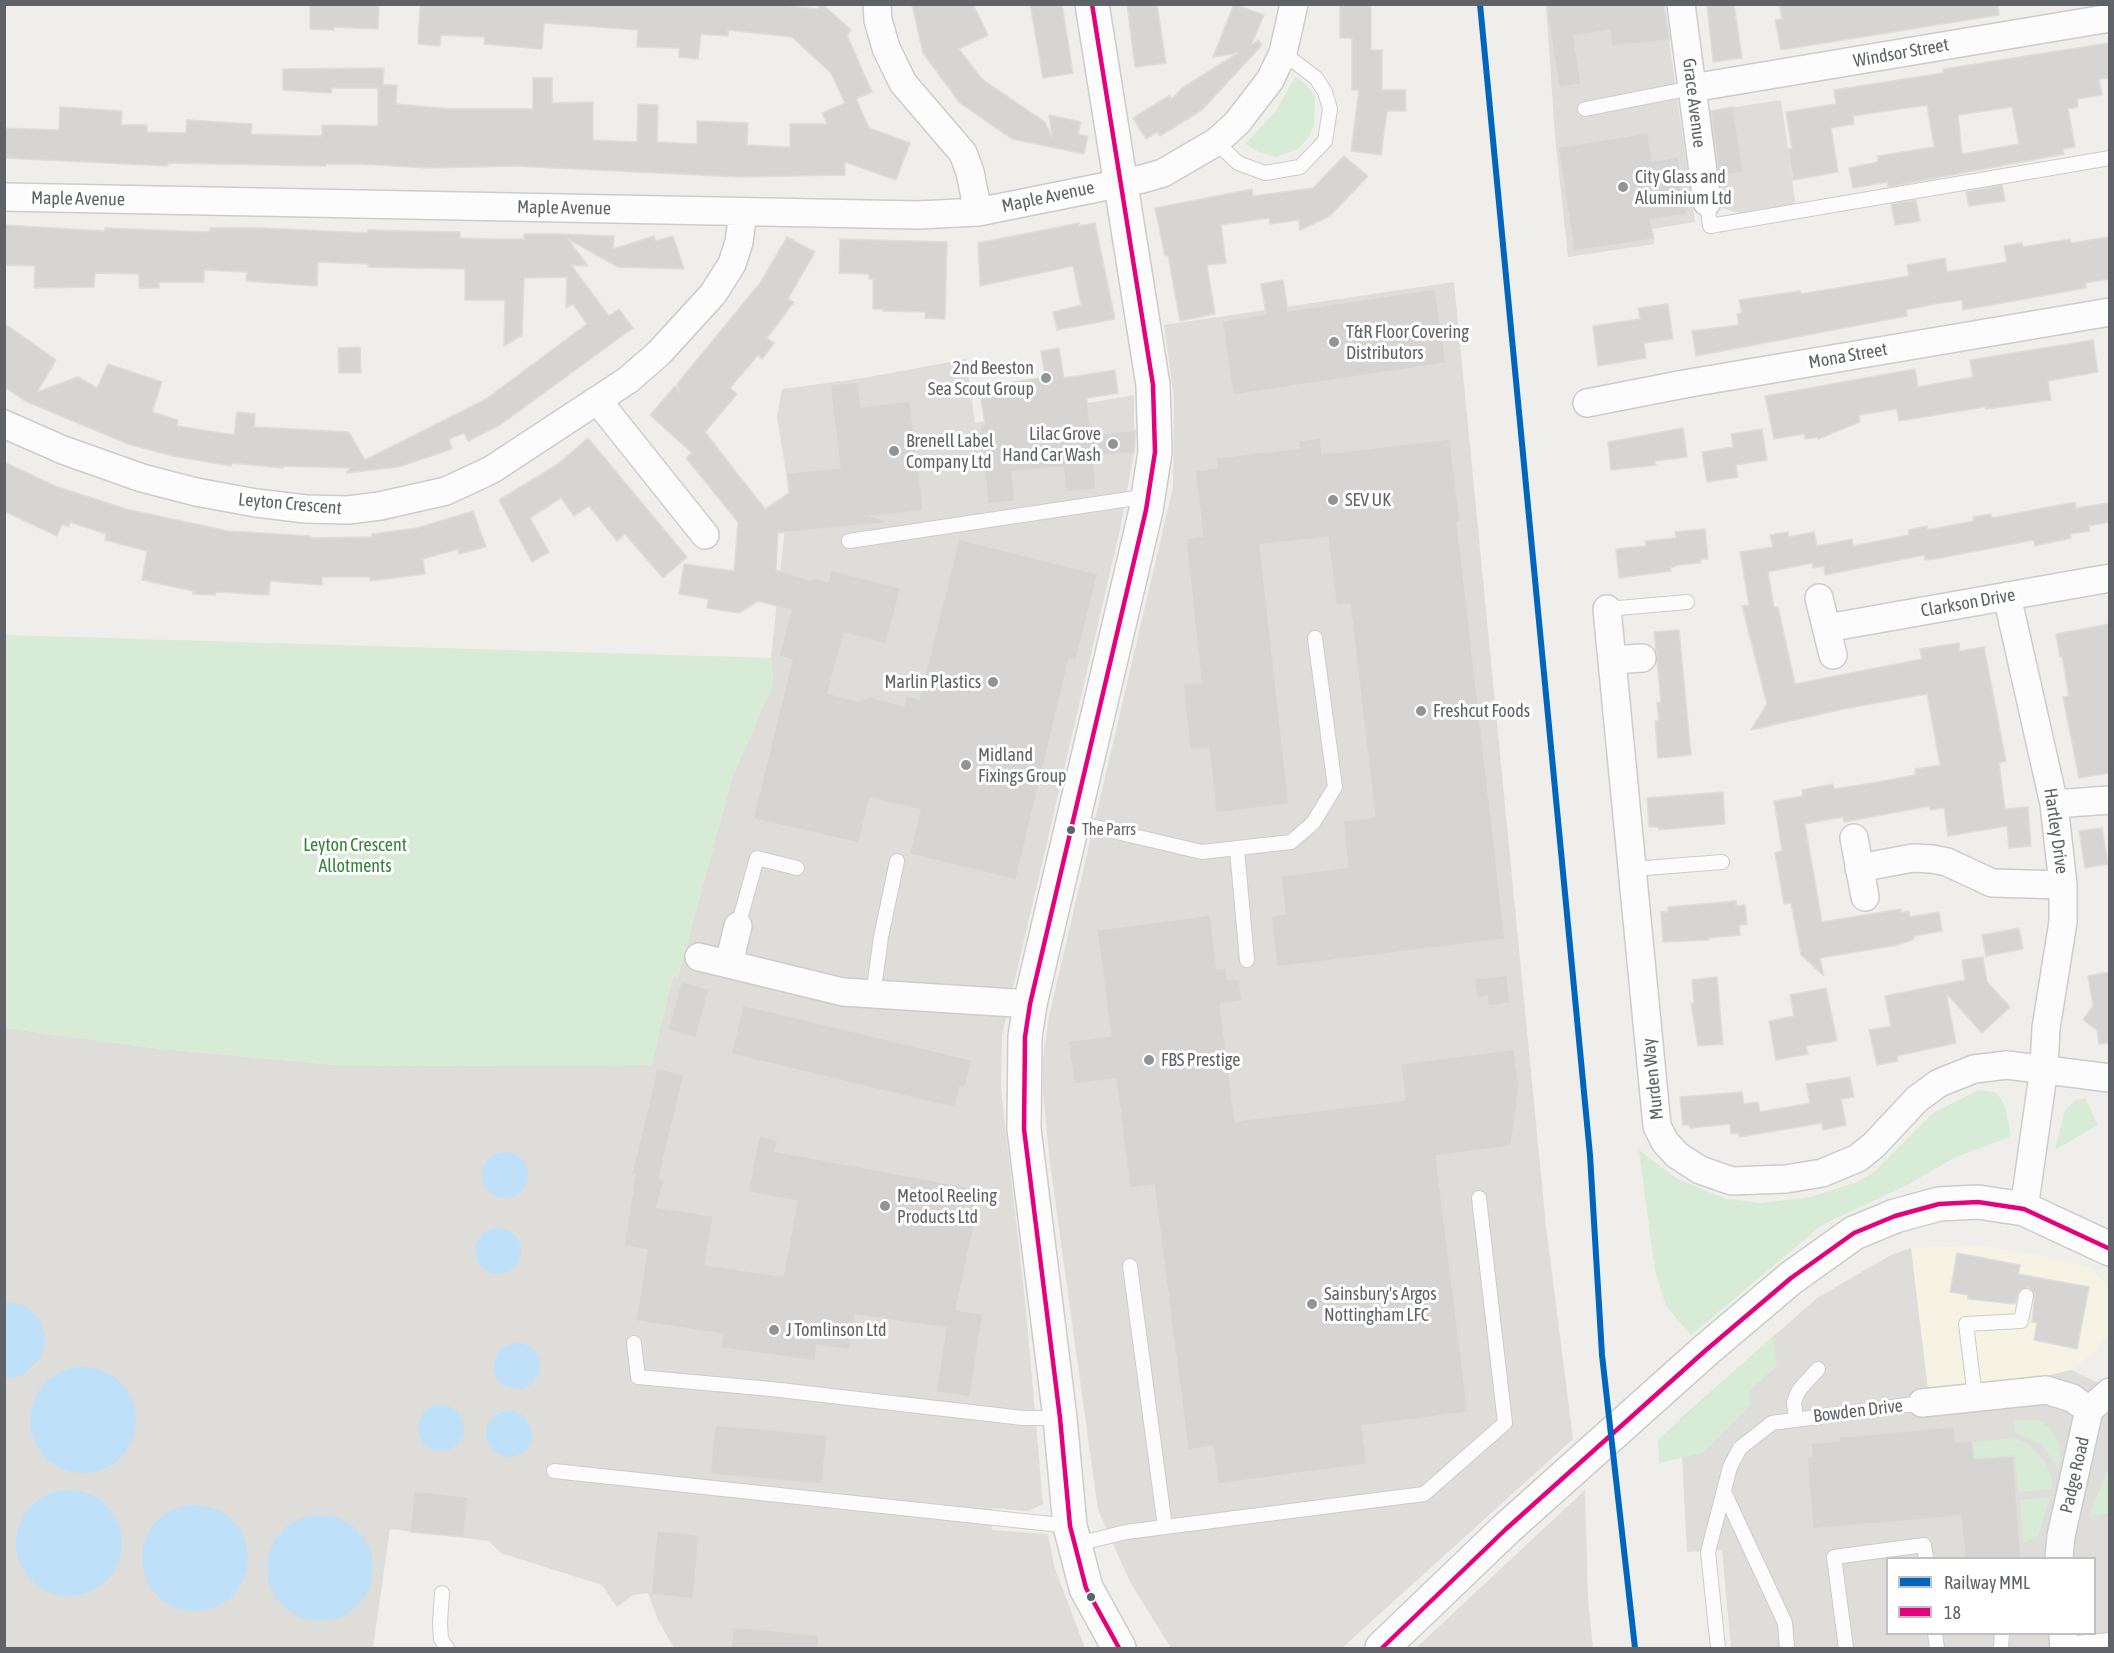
<!DOCTYPE html>
<html>
<head>
<meta charset="utf-8">
<style>
	body { margin:0 }
	#map { position:relative; width:2114px; height:1653px; overflow:hidden; background:#efeeea; font-family:"Asap Condensed",sans-serif }
	canvas { display:block }
	.frame { position:absolute; inset:0; border:6px solid #5f6368; pointer-events:none }
	.legend { position:absolute; left:1886px; top:1557px; width:210px; height:78px; box-sizing:border-box; background:#fff; border:2px solid #bfc1c3; margin:0; padding:8px 10px; list-style:none; font-size:18px; color:#5f6368 }
	.legend li { display:flex; align-items:center; gap:12px; height:30px }
	.legend b { width:30px; border:2px solid #bfc1c3 }
</style>
</head>
<body>
<div id="map">
<canvas width="2114" height="1653"></canvas>
<div class="frame"></div>
<ul class="legend">
<li><b style="height:8px;background:#0065bd"></b>Railway MML</li>
<li><b style="height:8px;background:#e5007d"></b>18</li>
</ul>
</div>
<script>
const g = document.querySelector('canvas').getContext('2d');
g.lineJoin = 'round';
function paint(path, color) { g.fillStyle = color; g.fill(path, 'evenodd'); }
const poly = rows => new Path2D(rows.map(r => 'M' + r).join(''));
function stroke(path, color, width, dash) { g.strokeStyle = color; g.lineWidth = width; g.lineCap = dash ? 'butt' : 'round'; g.setLineDash(dash || []); g.stroke(path); }
function write(font, color, halo, rows, align = 'center') {
  g.font = font + ' "Asap Condensed",sans-serif'; g.lineWidth = 6; g.setLineDash([]); g.textBaseline = 'middle'; g.strokeStyle = halo; g.fillStyle = color; for (const [text, x, y, turn = 0] of rows) {
    g.save(); g.translate(x, y); g.rotate((+turn || 0) * Math.PI / 180); g.textAlign = isNaN(turn) ? turn : align; if (halo) g.strokeText(text, 0, 0); g.fillText(text, 0, 0); g.restore();
  }
}
paint(poly([
	[1984,1246,2034,1254,2090,1267,2109,1287,2109,1333,2092,1354,2071,1370,2034,1379,1928,1390,1911,1248]
]), '#f7f3e4');
paint(poly([
	[1546,5,1664,5,1695,222,1652,229,1654,244,1568,257,1555,136],
	[1781,100,1796,207,1739,213,1722,208,1709,111],
	[1454,282,1546,1226,1573,1439,1342,1648,1171,1648,1130,1582,1098,1510,1050,1164,1043,1093,1043,1059,1049,1016,1173,487,1174,399,1164,325],
	[966,359,975,423,1134,395,1134,453,1120,530,1002,1035,1001,1088,1026,1309,1043,1504,1028,1511,992,1508,992,1530,1048,1534,1054,1566,1085,1648,674,1648,658,1620,648,1593,633,1595,617,1607,602,1585,501,1553,489,1541,390,1529,373,1648,5,1648,5,1028,153,1048,347,1066,651,1065,673,976,678,977,732,778,773,684,771,658,789,490,777,417,782,389,864,378],
	[1911,1248,1928,1390,2034,1379,2071,1370,2109,1388,2109,1648,1731,1648,1722,1550,1687,1552,1680,1419,1817,1298,1891,1255],
	[1888,1558,2094,1558,2094,1634,1888,1634],
	[1585,1490,1588,1598,1593,1648,1416,1648]
]), '#dfddda');
paint(poly([
	[1295,77,1307,85,1315,97,1314,125,1309,137,1298,149,1276,157,1259,152,1245,144,1276,111],
	[5,635,771,658,773,684,732,778,678,977,673,976,652,1065,347,1066,153,1048,5,1028],
	[1979,1090,1997,1093,2005,1106,2011,1136,1954,1158,1905,1186,1822,1225,1691,1335,1666,1306,1655,1271,1639,1150,1676,1178,1726,1199,1761,1203,1811,1197,1857,1182,1873,1173,1933,1113],
	[2085,1098,2098,1125,2055,1150,2065,1110,2075,1101],
	[1773,1336,1777,1366,1749,1391,1751,1405,1703,1453,1659,1463,1658,1440],
	[2014,1420,2038,1420,2050,1429,2058,1441,2061,1455,2059,1470,2042,1445,2015,1432],
	[2014,1438,2030,1445,2043,1459,2052,1477,2052,1489,2018,1492,2015,1456,1974,1459,1972,1442],
	[2109,1468,2109,1513,2088,1517,2105,1477],
	[2050,1497,2038,1537,2023,1543,2020,1500]
]), '#d8ebd6');
paint(poly([
	'482 1175a23 23 0 1 1 46 0a23 23 0 1 1-46 0Z',
	'475 1251a23 23 0 1 1 46 0a23 23 0 1 1-46 0Z',
	[5,1302,23,1305,33,1313,41,1323,45,1336,44,1349,39,1360,21,1376,9,1378,5,1378],
	'494 1366a23 23 0 1 1 46 0a23 23 0 1 1-46 0Z',
	'30 1420a53 53 0 1 1 106 0a53 53 0 1 1-106 0Z',
	'418 1428a23 23 0 1 1 46 0a23 23 0 1 1-46 0Z',
	'486 1434a23 23 0 1 1 46 0a23 23 0 1 1-46 0Z',
	'16 1543a53 53 0 1 1 106 0a53 53 0 1 1-106 0Z',
	'142 1558a53 53 0 1 1 106 0a53 53 0 1 1-106 0Z',
	'267 1568a53 53 0 1 1 106 0a53 53 0 1 1-106 0Z'
]), '#bfe0f9');
const building = poly([
	[310,4,379,4,378,29,334,27,334,30,310,29,310,4],
	[420,4,774,4,817,9,822,4,851,30,847,35,872,92,856,99,869,128,910,143,896,180,845,162,845,175,740,177,515,166,430,168,359,164,326,164,326,166,168,163,168,166,148,165,4,158,4,128,59,130,60,107,122,111,121,125,147,125,147,132,186,133,187,120,252,124,251,134,322,136,322,125,378,126,378,88,332,88,331,93,283,90,283,69,384,68,383,85,397,85,396,104,450,109,533,109,533,78,552,78,552,103,593,102,593,140,637,142,638,104,658,105,657,142,697,144,697,121,748,123,747,145,790,147,790,124,827,124,822,113,845,103,831,73,792,37,728,30,728,36,701,34,698,59,679,57,679,48,637,47,638,30,544,23,542,49,484,44,485,37,441,35,440,46,418,44,420,4],
	[973,4,988,35,959,49,982,79,1045,122,1052,137,1049,115,1081,122,1078,134,1088,136,1084,154,1012,139,960,103,923,53,912,5,973,4],
	[1030,4,1062,4,1073,73,1043,78,1030,4],
	[1127,4,1157,4,1166,63,1135,67,1127,4],
	[1234,4,1264,15,1251,45,1258,40,1262,45,1202,110,1160,136,1157,132,1146,139,1133,118,1170,95,1171,100,1182,88,1238,53,1213,57,1234,4],
	[1340,4,1371,4,1371,50,1382,50,1382,90,1405,90,1406,111,1387,111,1381,155,1351,151,1359,90,1352,90,1352,38,1340,38,1340,4],
	[1546,4,1664,4,1670,40,1612,46,1610,30,1574,36,1581,84,1559,88,1546,4],
	[1707,4,1734,4,1742,58,1713,62,1707,4],
	[1779,4,1998,4,1999,15,1781,50,1775,20,1782,19,1779,4],
	[2109,43,2109,78,2099,79,2102,95,2077,99,2078,107,2068,109,2075,147,2063,149,2064,154,1888,187,1887,182,1853,188,1849,168,1878,162,1878,156,1934,147,1927,105,1853,116,1854,124,1831,128,1838,172,1793,180,1788,149,1792,149,1786,112,1836,104,1834,90,1943,73,1943,69,2109,43],
	[2012,107,2019,144,1962,154,1958,115,2012,107],
	[1733,107,1743,172,1719,176,1711,111,1733,107],
	[1648,133,1652,161,1678,157,1687,214,1650,220,1654,239,1574,251,1558,147,1648,133],
	[1344,156,1368,176,1330,216,1300,230,1299,220,1270,224,1269,218,1221,225,1226,263,1207,265,1215,314,1180,321,1168,255,1165,256,1155,208,1252,189,1253,196,1313,188,1344,156],
	[2002,185,2005,201,1969,206,1966,192,2002,185],
	[1916,200,1920,221,1895,225,1891,204,1916,200],
	[1079,223,1079,226,1095,223,1115,319,1057,330,1053,312,1081,305,1073,266,980,286,978,243,1079,223],
	[4,225,105,231,105,228,209,232,210,228,262,228,368,233,368,230,407,231,460,232,460,238,491,239,524,239,524,234,560,234,614,236,613,249,654,236,656,241,673,236,684,269,618,267,568,239,588,266,571,265,609,316,619,309,633,328,500,425,468,441,464,433,449,439,452,449,398,467,346,473,350,468,283,466,283,468,232,463,231,466,173,456,128,444,25,401,4,387,4,323,56,360,37,392,78,377,97,388,108,364,162,382,152,412,178,420,177,426,234,435,237,412,255,414,254,427,349,432,365,460,486,399,587,324,573,304,566,308,567,277,524,278,522,335,504,346,505,300,465,300,465,269,368,267,368,264,318,262,317,286,246,281,247,272,204,270,204,282,159,282,159,288,139,288,139,274,95,273,94,287,34,288,35,266,4,265,4,225],
	[787,237,815,252,788,299,794,302,767,338,774,343,762,359,758,355,730,388,737,394,705,432,765,509,789,493,787,473,840,468,830,385,858,382,861,407,910,401,923,506,922,511,870,516,885,520,884,523,778,533,776,570,811,580,812,578,828,582,831,570,901,588,886,644,844,633,828,693,855,701,870,697,904,706,906,695,919,699,959,539,1098,574,1076,661,1069,659,1016,880,909,854,920,810,870,798,859,843,753,819,792,660,779,656,791,610,758,601,739,613,707,608,708,599,679,594,684,564,734,571,738,522,686,458,692,453,650,415,675,386,680,393,677,384,760,283,787,237],
	[2109,237,2109,279,2085,283,2086,288,1963,310,1962,300,1934,304,1906,310,1907,316,1696,356,1692,331,1739,325,1737,314,1742,313,1739,300,1800,291,1801,294,1909,276,1907,265,1945,258,1947,272,2007,262,2004,246,2022,243,2023,247,2070,239,2071,243,2109,237],
	[840,239,947,242,945,319,925,318,926,312,883,311,883,309,873,309,873,279,869,279,869,274,839,273,840,239],
	[1283,280,1288,311,1435,289,1446,363,1233,395,1222,321,1266,314,1261,284,1283,280],
	[1668,304,1673,339,1644,343,1646,358,1598,366,1593,326,1640,319,1638,308,1668,304],
	[2093,340,2098,372,2048,381,2051,400,1986,409,1985,407,1899,421,1897,409,1859,415,1860,422,1818,439,1818,437,1805,439,1804,434,1774,439,1765,396,1915,369,1918,387,1973,377,1970,360,2093,340],
	[360,347,361,373,339,373,338,348,360,347],
	[1059,348,1064,378,1115,370,1118,393,1087,398,1091,435,1136,430,1134,453,1093,456,1096,489,1066,492,1063,467,1012,472,1015,501,988,504,980,425,985,424,979,388,1045,377,1041,351,1059,348],
	[1683,428,1687,457,1655,461,1656,465,1611,470,1608,442,1683,428],
	[1762,429,1767,460,1736,465,1738,477,1707,482,1702,452,1733,447,1731,434,1762,429],
	[588,438,687,557,663,578,625,534,617,541,589,506,574,516,561,498,530,518,549,552,532,562,499,500,558,464,588,438],
	[1321,438,1322,454,1450,439,1460,522,1457,522,1505,939,1277,967,1271,916,1285,914,1281,876,1348,867,1343,821,1375,817,1350,604,1336,605,1328,537,1260,545,1289,804,1216,813,1209,748,1190,750,1183,684,1201,682,1186,539,1203,536,1195,471,1217,468,1216,458,1299,448,1298,441,1321,438],
	[4,462,55,486,126,509,228,531,310,536,310,538,372,537,372,534,417,528,473,511,486,547,459,554,458,549,423,559,425,574,370,581,370,577,322,577,322,585,270,581,269,595,216,592,215,595,193,594,193,591,142,580,147,551,105,540,106,534,70,522,69,527,62,524,57,536,4,511,4,462],
	[2075,502,2076,508,2109,503,2109,522,2089,526,2090,531,2070,534,2071,538,2035,546,2034,540,1935,559,1925,560,1924,555,1825,575,1824,566,1813,568,1812,563,1768,572,1774,608,1778,607,1795,684,1922,659,1920,649,1959,643,1960,651,1984,647,2006,761,1999,763,2005,809,2028,807,2031,846,2009,848,2007,826,1948,836,1944,808,1930,810,1930,806,1844,822,1843,817,1805,824,1822,922,1901,909,1901,913,1909,911,1910,917,1939,912,1942,931,1914,936,1914,939,1898,945,1820,958,1824,976,1801,955,1791,903,1784,904,1775,853,1782,851,1774,801,1803,796,1802,790,1833,784,1834,789,1872,783,1915,775,1915,769,1940,765,1927,694,1843,709,1751,730,1767,704,1742,606,1749,605,1740,552,1773,547,1770,535,1788,532,1789,537,1814,532,1817,546,1852,539,1853,546,1909,535,1908,530,1927,526,1927,530,1974,521,1973,517,1991,514,1992,518,2075,502],
	[1705,529,1708,559,1700,559,1701,563,1678,565,1670,568,1671,571,1619,578,1616,549,1646,546,1645,541,1676,538,1675,532,1705,529],
	[2109,624,2109,773,2079,778,2063,697,2069,696,2062,656,2060,657,2056,634,2109,624],
	[1679,630,1691,755,1658,758,1655,721,1659,721,1657,703,1661,702,1654,632,1679,630],
	[1723,792,1725,824,1659,830,1658,827,1649,827,1647,798,1723,792],
	[2102,828,2108,864,2085,868,2079,831,2102,828],
	[1736,901,1736,906,1745,905,1747,924,1739,925,1740,935,1709,938,1709,940,1663,942,1661,912,1668,912,1668,907,1736,901],
	[1210,915,1217,969,1226,968,1228,980,1239,979,1242,1001,1220,1004,1235,1121,1405,1100,1401,1064,1514,1049,1519,1087,1511,1146,1436,1156,1468,1412,1362,1426,1367,1464,1218,1484,1213,1446,1188,1450,1154,1185,1130,1188,1116,1079,1074,1084,1068,1041,1111,1036,1097,930,1210,915],
	[2019,928,2023,949,1986,956,1982,935,2019,928],
	[1983,957,1987,982,2010,1007,1982,1033,1946,993,1956,1043,1897,1056,1898,1061,1877,1065,1869,1030,1891,1026,1885,996,1965,980,1962,960,1983,957],
	[2109,972,2109,1043,2099,1044,2097,1030,2083,1020,2093,1006,2088,976,2109,972],
	[1507,975,1510,1003,1488,1006,1487,996,1477,998,1474,979,1507,975],
	[1717,977,1723,1044,1698,1046,1691,1003,1694,1003,1692,980,1717,977],
	[681,981,709,989,696,1038,668,1030,681,981],
	[1826,988,1837,1041,1806,1046,1808,1054,1776,1060,1769,1021,1794,1016,1790,995,1826,988],
	[743,1005,972,1060,965,1088,960,1087,955,1108,731,1054,743,1005],
	[657,1068,684,1075,659,1179,664,1180,657,1207,713,1216,705,1265,783,1276,797,1201,748,1192,759,1136,778,1140,775,1151,978,1189,973,1212,977,1212,956,1310,983,1314,970,1397,936,1392,946,1328,855,1315,850,1350,817,1345,815,1361,721,1348,723,1334,636,1321,647,1250,624,1246,635,1174,632,1174,657,1068],
	[1850,1077,1854,1097,1841,1099,1846,1125,1823,1130,1822,1123,1739,1137,1739,1133,1731,1134,1730,1124,1690,1128,1690,1125,1683,1125,1680,1097,1742,1092,1744,1104,1758,1102,1760,1112,1810,1103,1806,1084,1850,1077],
	[1957,1253,2020,1265,2018,1274,2089,1287,2077,1349,2034,1340,2037,1323,2032,1322,2035,1294,2028,1287,2019,1291,2015,1304,1968,1299,1968,1295,1950,1292,1957,1253],
	[715,1425,827,1435,822,1484,710,1474,715,1425],
	[1954,1427,1955,1442,1972,1441,1974,1459,2013,1456,2021,1558,1965,1558,1961,1516,1813,1529,1807,1456,1812,1456,1811,1443,1839,1441,1839,1437,1954,1427],
	[414,1491,468,1497,464,1537,410,1532,414,1491],
	[657,1531,699,1535,693,1599,651,1594,657,1531],
	[733,1627,819,1635,818,1648,731,1648,733,1627]
]);
paint(building, '#d6d5d3');
stroke(building, '#deddd9', 1.5);
const service = poly([
	[1585,109,1692,88],
	[1216,142,1238,163,1265,173,1300,167,1325,141,1330,109,1325,92,1316,78,1283,53],
	[1707,202,1710,226,2110,158],
	[849,541,1149,496],
	[1607,609,1687,602],
	[1074,822,1202,852,1291,842,1313,823,1335,787,1315,638],
	[1237,850,1247,960],
	[1633,869,1722,862],
	[738,926,757,858,797,868],
	[873,995,881,937,897,861],
	[1130,1266,1165,1527],
	[634,1343,638,1377,771,1389,1023,1418,1060,1418],
	[1975,1397,1966,1324,2021,1321,2026,1296],
	[1796,1419,1794,1402,1799,1390,1818,1369],
	[554,1471,1070,1526],
	[1724,1492,1785,1623,1787,1648],
	[1073,1545,1126,1532,1424,1494,1505,1423,1479,1198],
	[442,1593,440,1623,441,1639,447,1648],
	[1935,1634,1937,1648],
	[2064,1644,2110,1640],
	[1718,1648,1708,1552,1730,1467,1740,1448,1772,1423,1922,1403],
	[1846,1648,1834,1557,1924,1545,1926,1558],
	[2001,1648,2002,1634]
]);
const minor = poly([
	[877,4,878,20,886,48,903,83,963,153,970,172,978,212],
	[1681,4,1707,202],
	[1692,88,2110,18],
	[4,197,918,215,978,212,1142,179,1163,173,1216,142,1237,123,1270,80,1283,53,1294,4],
	[598,401,705,535],
	[1587,403,1684,384,2110,312],
	[4,424,63,450,142,478,196,492,256,503,306,509,348,510,380,506,446,491,491,470,628,380,659,353,713,294,732,264,739,242,743,212],
	[2007,596,2054,804,2063,885,2063,922,2046,1028,2044,1068,2024,1209],
	[1819,598,1833,655],
	[1607,609,1657,1126,1665,1142,1677,1155,1700,1170,1732,1181,1786,1179,1822,1173,1858,1158,1874,1145,1917,1099,1939,1083,1974,1069,2007,1065,2110,1078],
	[1827,628,2110,578],
	[1612,660,1642,658],
	[2054,804,2110,800],
	[1854,838,1865,897],
	[1859,868,1913,858,1932,859,1947,862,1992,883,2063,885],
	[699,957,843,992,1030,1004],
	[729,963,738,926],
	[1922,1403,2046,1390,2072,1398,2089,1410],
	[2059,1558,2061,1536,2089,1410,2110,1392],
	[2063,1634,2064,1648]
]);
const tertiary = poly([
	[1092,4,1153,385,1155,452,1146,510,1030,1004,1025,1037,1024,1129,1060,1418,1070,1526,1086,1588,1119,1648],
	[1382,1648,1506,1529,1706,1350,1791,1278,1854,1233,1895,1216,1939,1204,1978,1202,2024,1209,2110,1249]
]);
stroke(service, '#cbcccc', 16);
stroke(minor, '#cbcccc', 30);
stroke(tertiary, '#cbcccc', 36);
stroke(service, '#fdfcfc', 14);
stroke(minor, '#fdfcfc', 27);
stroke(tertiary, '#fdfcfc', 33);
stroke(poly([
	[1092,4,1153,385,1155,452,1146,510,1030,1004,1025,1037,1024,1129,1060,1418,1070,1526,1086,1588,1119,1648],
	[1382,1648,1506,1529,1706,1350,1791,1278,1854,1233,1895,1216,1939,1204,1978,1202,2024,1209,2110,1249]
]), '#e5007d', 4.5);
stroke(poly([
	[1480,4,1590,1155,1602,1355,1635,1648]
]), '#0065bd', 6);
for (const [x, y, r, color] of [
	[1623,187,6,"#919496"],
	[1334,342,6,"#919496"],
	[1046,378,6,"#919496"],
	[1113,444,6,"#919496"],
	[894,451,6,"#919496"],
	[1333,500,6,"#919496"],
	[993,682,6,"#919496"],
	[1421,711,6,"#919496"],
	[966,765,6,"#919496"],
	[1071,830,5,"#5f6368"],
	[1149,1060,6,"#919496"],
	[885,1206,6,"#919496"],
	[1312,1304,6,"#919496"],
	[774,1330,6,"#919496"],
	[1091,1597,5,"#5f6368"]
]) { const dot = new Path2D(); dot.arc(x, y, r, 0, 2 * Math.PI); g.fillStyle = color; g.fill(dot); stroke(dot, '#fff', 2); }
write('16px', '#5f6368', '#fff', [
	["The Parrs",1082,830]
], 'left');
write('18px', '#5f6368', '#fff', [
	["Windsor Street",1901,53,-10],
	["Grace Avenue",1694,103,83],
	["Maple Avenue",1048,197,-12],
	["Maple Avenue",78,199,1],
	["Maple Avenue",564,208,1],
	["Mona Street",1848,356,-10],
	["Leyton Crescent",290,504,5],
	["Clarkson Drive",1968,603,-10],
	["Hartley Drive",2056,831,82],
	["Murden Way",1653,1079,-96],
	["Bowden Drive",1858,1411,-7],
	["Padge Road",2075,1475,-77]
]);
write('18px', '#5f6368', '#fff', [
	["City Glass and",1635,177],
	["Aluminium Ltd",1635,198],
	["T&R Floor Covering",1346,332],
	["Distributors",1346,353],
	["2nd Beeston",1034,368,"right"],
	["Sea Scout Group",1034,389,"right"],
	["Lilac Grove",1101,434,"right"],
	["Hand Car Wash",1101,455,"right"],
	["Brenell Label",906,441],
	["Company Ltd",906,462],
	["SEV UK",1345,500],
	["Marlin Plastics",981,682,"right"],
	["Freshcut Foods",1433,711],
	["Midland",978,755],
	["Fixings Group",978,776],
	["FBS Prestige",1161,1060],
	["Metool Reeling",897,1196],
	["Products Ltd",897,1217],
	["Sainsbury's Argos",1324,1294],
	["Nottingham LFC",1324,1315],
	["J Tomlinson Ltd",786,1330]
], 'left');
write('18px', '#348238', '#fff', [
	["Leyton Crescent",355,845],
	["Allotments",355,866]
]);
</script>
</body>
</html>
